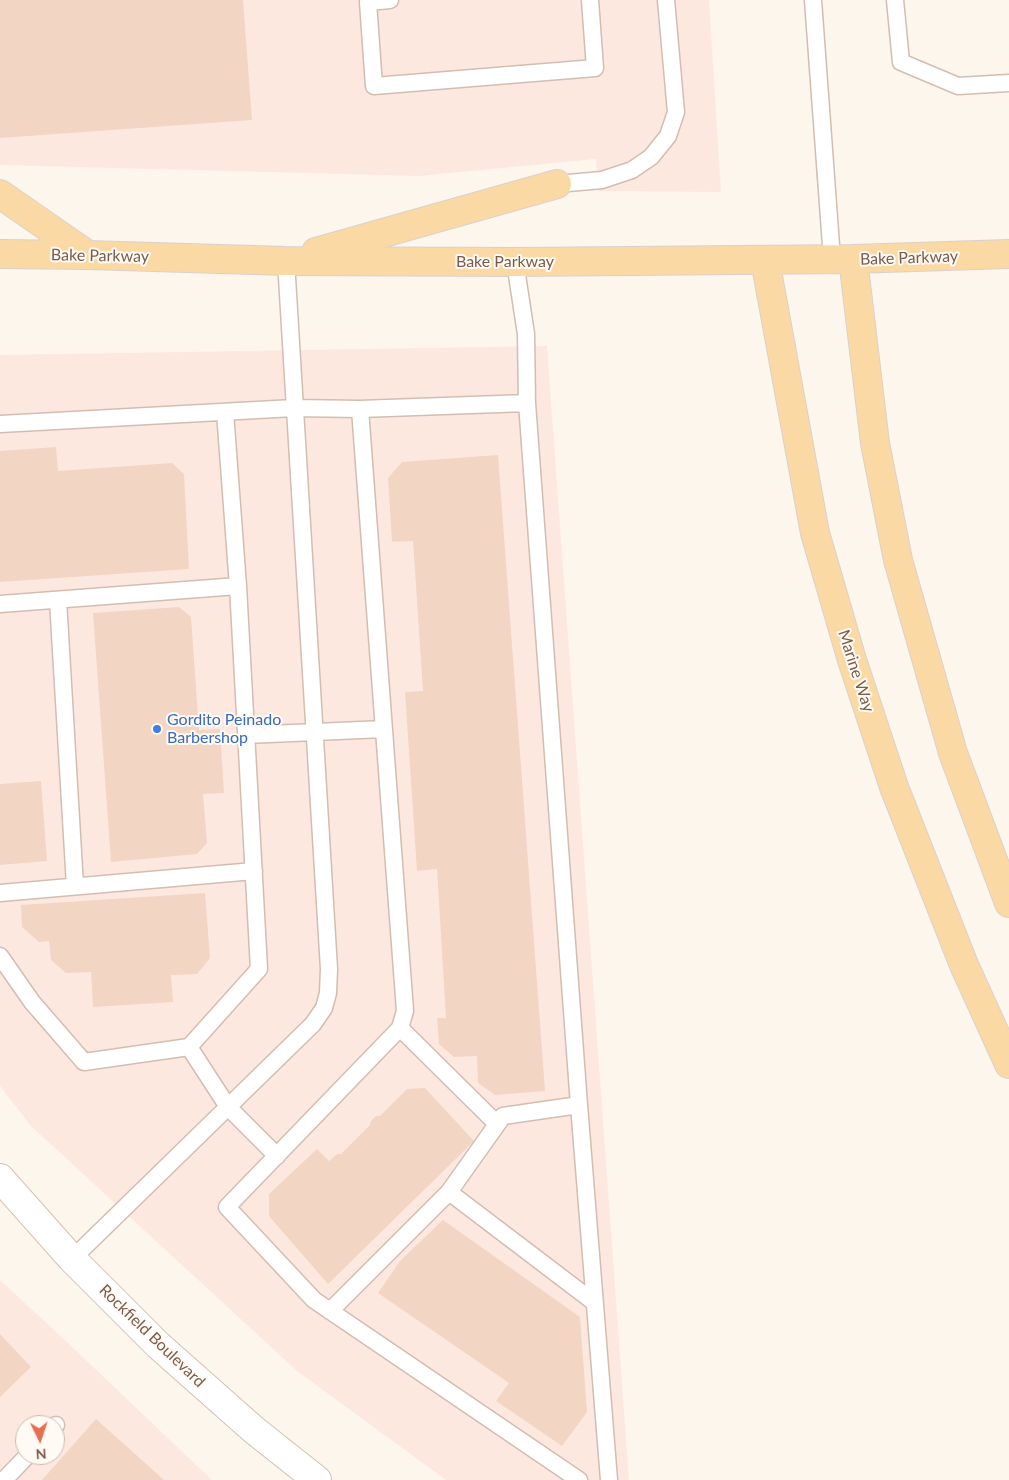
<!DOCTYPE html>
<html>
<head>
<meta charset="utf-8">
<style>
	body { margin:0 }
	#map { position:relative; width:1009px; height:1480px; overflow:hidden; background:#fdf6ec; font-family:Lato,sans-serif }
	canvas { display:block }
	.north { position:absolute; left:15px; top:1415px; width:50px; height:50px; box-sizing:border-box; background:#fffaf3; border:1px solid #cabbb1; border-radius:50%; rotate:176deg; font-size:14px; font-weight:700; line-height:20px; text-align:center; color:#7a5c4d }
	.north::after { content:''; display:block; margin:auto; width:18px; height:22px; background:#e76f51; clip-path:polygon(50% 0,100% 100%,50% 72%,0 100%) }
</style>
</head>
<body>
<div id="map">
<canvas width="1009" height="1480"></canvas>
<div class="north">N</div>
</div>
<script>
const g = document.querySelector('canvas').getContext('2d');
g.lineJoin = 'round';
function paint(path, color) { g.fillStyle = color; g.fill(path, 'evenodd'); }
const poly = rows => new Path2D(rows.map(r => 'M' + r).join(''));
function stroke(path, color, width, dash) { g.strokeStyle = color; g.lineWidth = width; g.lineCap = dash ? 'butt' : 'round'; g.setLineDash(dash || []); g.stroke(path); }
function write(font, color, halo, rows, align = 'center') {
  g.font = font + ' Lato,sans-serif'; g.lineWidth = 4; g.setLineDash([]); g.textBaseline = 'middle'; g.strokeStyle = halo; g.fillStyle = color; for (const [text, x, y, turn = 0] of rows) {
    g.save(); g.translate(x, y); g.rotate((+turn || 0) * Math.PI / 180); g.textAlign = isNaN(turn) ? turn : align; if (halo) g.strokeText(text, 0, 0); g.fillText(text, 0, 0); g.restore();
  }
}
paint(poly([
	[0,0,709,0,721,192,598,191,596,159,419,176,0,165],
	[547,346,629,1480,446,1480,297,1371,31,1126,0,1086,0,355],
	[0,1280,68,1343,212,1480,0,1480],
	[25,1425,55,1425,55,1455,25,1455]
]), '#fde8e0');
paint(poly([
	[0,0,243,0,252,120,0,138],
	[56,447,58,471,172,463,184,474,189,569,0,582,0,451],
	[498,455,545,1091,495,1095,478,1083,477,1056,454,1057,439,1044,437,1018,446,1018,437,869,417,871,405,692,423,691,413,541,392,542,388,478,402,462],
	[179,607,191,617,199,730,220,729,224,793,203,794,207,843,197,854,111,862,93,613],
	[41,781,47,861,0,865,0,784],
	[205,893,210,958,197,974,171,975,173,1002,93,1007,91,972,66,973,51,960,49,941,39,942,22,927,21,905],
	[425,1088,474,1141,328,1284,269,1216,269,1194,317,1149,329,1161,337,1154,341,1154,370,1125,371,1121,376,1116,380,1116,407,1089],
	[443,1220,580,1317,587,1412,562,1446,496,1401,509,1383,378,1293,400,1261],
	[0,1334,31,1367,0,1397],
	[96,1419,164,1480,42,1480]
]), '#f3d5c3');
const lane = poly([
	[390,0,368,2,374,86,595,68,590,0],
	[813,0,832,259],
	[895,0,901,62,958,86,1009,83],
	[557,184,602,180,632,170,651,157,668,136,676,112,666,0],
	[515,262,526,334,527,403],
	[360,409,405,1011,400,1028,227,1207,314,1300,579,1480],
	[0,424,294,408,360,409,527,403,579,1105,609,1480],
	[58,600,75,886],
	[0,604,238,586],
	[246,735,384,729],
	[0,893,254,871],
	[0,956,32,1002,84,1062,189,1047,259,969,238,586,225,412],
	[400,1028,497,1124],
	[189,1047,228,1107,277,1156],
	[449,1192,595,1303],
	[72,1259,313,1024,324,1008,328,993,329,969,286,261],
	[330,1311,449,1192,503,1116,579,1105],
	[55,1426,56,1425],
	[4,1480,28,1455]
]);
const secondary = poly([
	[0,1178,72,1259,158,1345,254,1430,317,1480]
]);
const primary = poly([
	[0,194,88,255],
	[316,252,557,184],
	[0,254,88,255,286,261,515,262,853,259,1009,254],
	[853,259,875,443,898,560,953,753,1009,903],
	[765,260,815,533,852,660,894,787,964,965,1009,1064]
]);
stroke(lane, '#d1beb0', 19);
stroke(secondary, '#d6c0b0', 30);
stroke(primary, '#dad1cd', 30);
stroke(lane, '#fff', 16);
stroke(secondary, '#fff', 28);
stroke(primary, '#fbd9a5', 28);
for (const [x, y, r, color] of [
	[157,729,5,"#3f7fe0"]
]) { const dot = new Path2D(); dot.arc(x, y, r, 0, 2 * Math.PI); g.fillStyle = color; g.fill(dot); stroke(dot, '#fffaf3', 2); }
write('16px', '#7a5c4d', '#fffaf3', [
	["Bake Parkway",100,256,1],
	["Bake Parkway",909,258,-2],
	["Bake Parkway",505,262],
	["Marine Way",856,671,72],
	["Rockfield Boulevard",152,1336,44]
]);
write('16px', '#366cbe', '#fffaf3', [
	["Gordito Peinado",167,720],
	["Barbershop",167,738]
], 'left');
</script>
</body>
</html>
